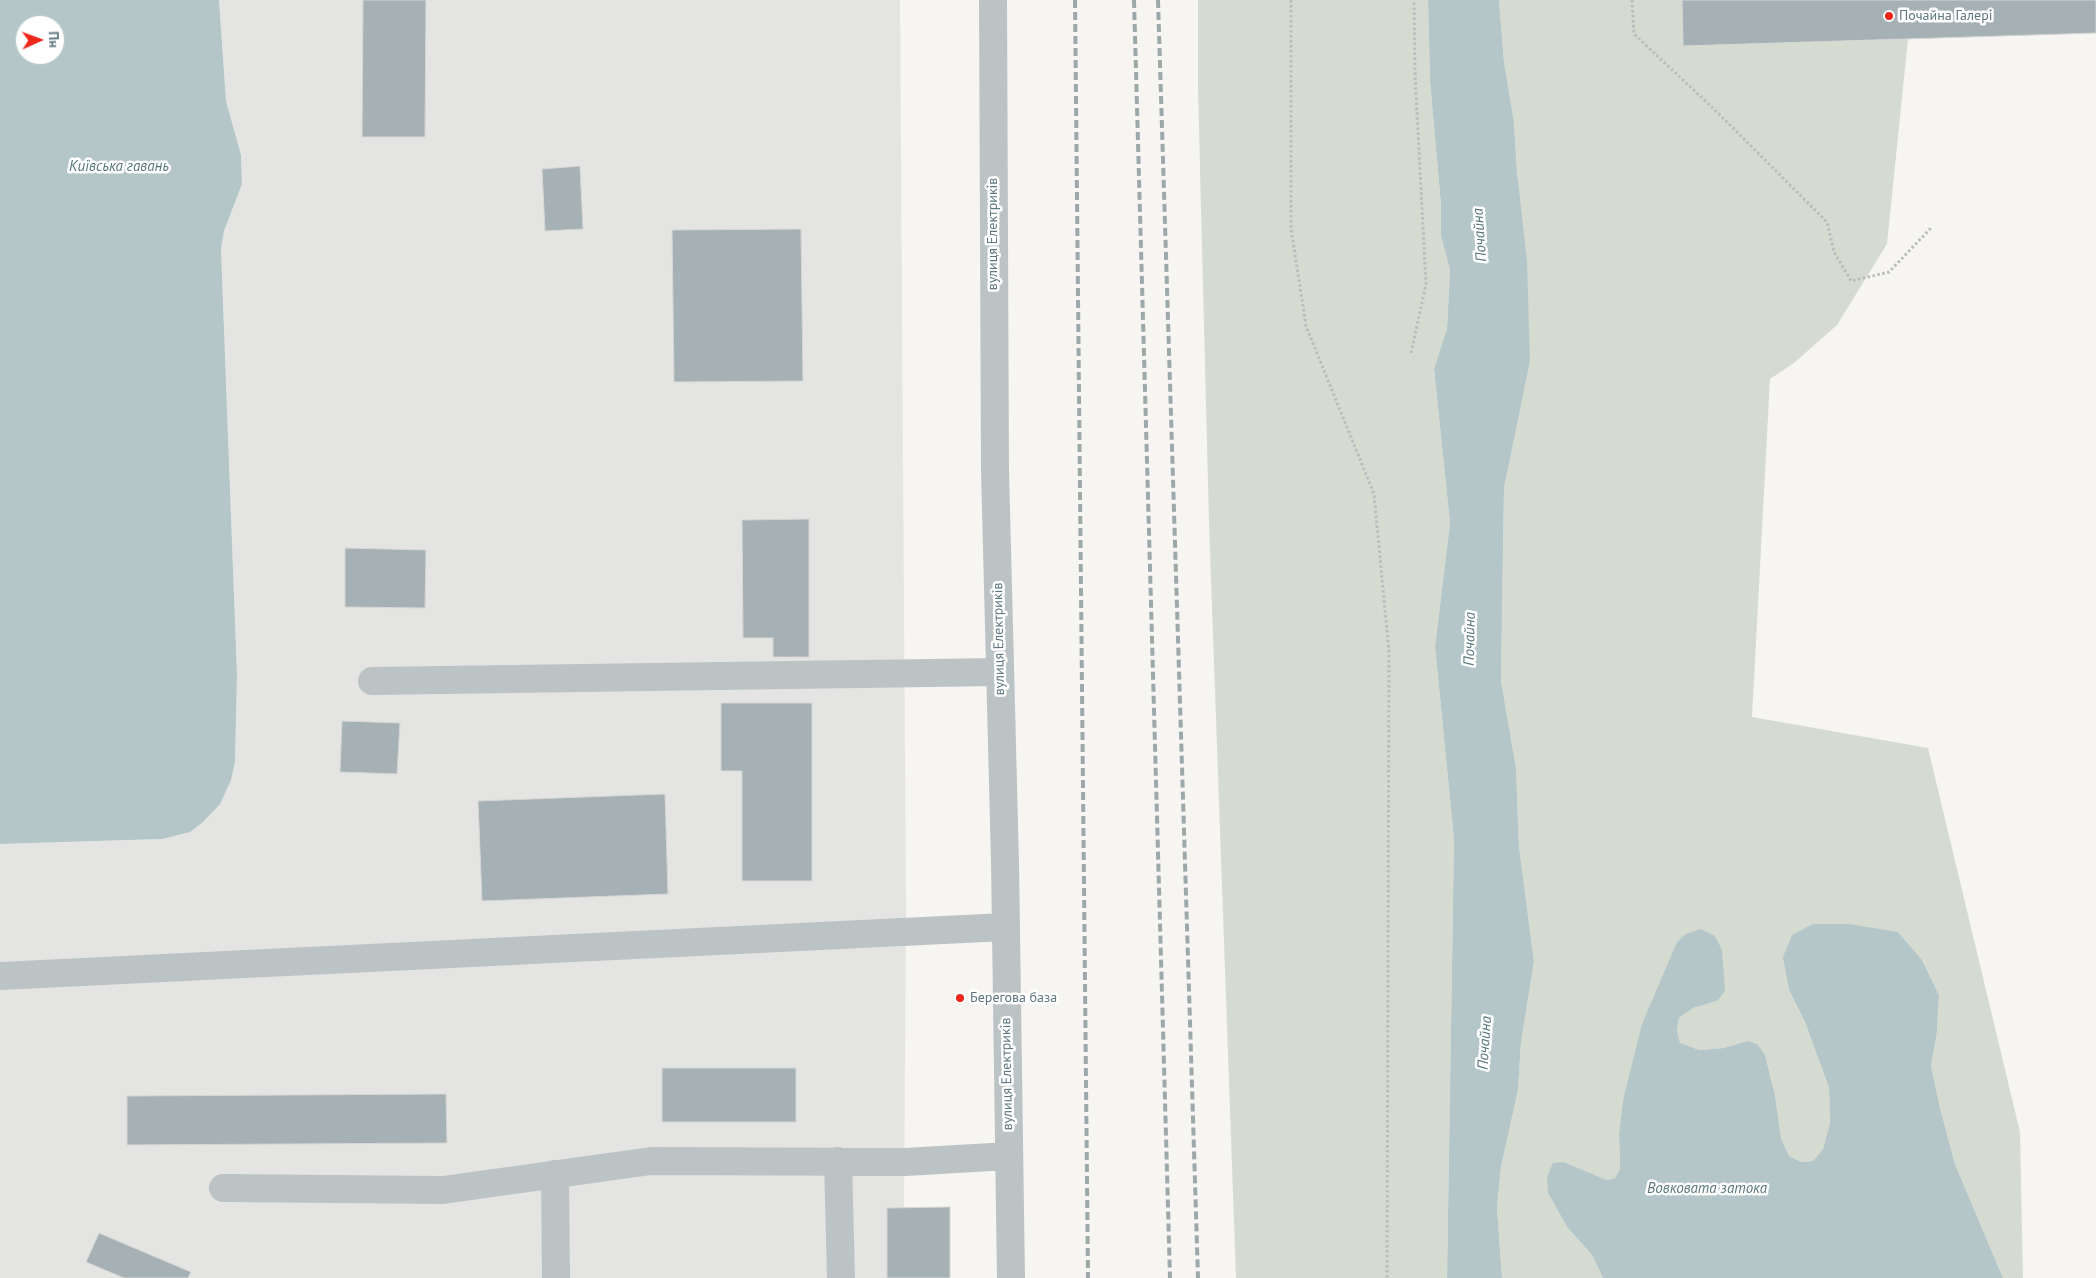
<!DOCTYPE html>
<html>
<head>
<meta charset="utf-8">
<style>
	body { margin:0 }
	#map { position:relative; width:2096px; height:1278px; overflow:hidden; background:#f6f5f2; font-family:"PT Sans",sans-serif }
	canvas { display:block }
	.north { position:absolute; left:15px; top:15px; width:50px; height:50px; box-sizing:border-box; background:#fff; border:1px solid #bfc9cc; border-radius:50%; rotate:88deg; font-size:14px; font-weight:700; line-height:20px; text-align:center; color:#5f777f }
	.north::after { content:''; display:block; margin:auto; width:18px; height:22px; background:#ee271a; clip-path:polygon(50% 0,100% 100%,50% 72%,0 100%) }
</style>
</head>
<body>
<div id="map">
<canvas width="2096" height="1278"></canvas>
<div class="north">Пн</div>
</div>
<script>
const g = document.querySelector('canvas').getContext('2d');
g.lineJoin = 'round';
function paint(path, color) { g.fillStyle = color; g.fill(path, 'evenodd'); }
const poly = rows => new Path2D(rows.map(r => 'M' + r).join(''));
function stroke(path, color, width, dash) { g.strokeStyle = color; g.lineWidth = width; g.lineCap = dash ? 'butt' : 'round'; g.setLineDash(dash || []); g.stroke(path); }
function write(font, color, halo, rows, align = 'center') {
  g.font = font + ' "PT Sans",sans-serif'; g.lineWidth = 5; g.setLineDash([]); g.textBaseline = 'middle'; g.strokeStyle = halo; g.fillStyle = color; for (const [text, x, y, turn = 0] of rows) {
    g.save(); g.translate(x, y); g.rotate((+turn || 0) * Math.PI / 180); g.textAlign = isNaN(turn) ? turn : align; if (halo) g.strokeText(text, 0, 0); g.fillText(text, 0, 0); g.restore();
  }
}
paint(poly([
	[219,0,900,0,906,909,904,1207,950,1207,950,1278,0,1278,0,844,162,839,231,780,235,761,237,675,221,249,224,231,242,184,241,155,226,101]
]), '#e4e5e3');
paint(poly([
	[1198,0,1428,0,1430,81,1441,205,1441,236,1450,270,1447,328,1434,369,1450,523,1435,647,1454,839,1447,1278,1236,1278,1209,523,1198,89],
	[1499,0,1682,0,1683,46,1908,39,1887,244,1837,325,1794,363,1770,379,1752,717,1928,748,2020,1132,2023,1278,2003,1278,1955,1164,1940,1108,1931,1066,1937,1032,1939,995,1922,960,1898,932,1784,957,1789,990,1805,1022,1829,1088,1830,1122,1823,1149,1813,1161,1802,1162,1789,1156,1781,1138,1775,1095,1765,1055,1747,1041,1724,1048,1699,1050,1680,1044,1677,1030,1679,1018,1693,1008,1717,1001,1677,942,1623,1100,1619,1133,1620,1169,1615,1178,1607,1180,1564,1162,1548,1193,1567,1227,1592,1255,1603,1278,1502,1278,1497,1208,1501,1167,1518,1090,1521,1042,1534,962,1519,846,1516,768,1501,681,1504,488,1530,360,1514,122,1504,62]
]), '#d6dbd1');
paint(poly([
	[0,0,219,0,226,101,241,155,242,184,224,231,221,249,237,675,235,762,231,780,220,804,203,822,190,832,162,839,0,844],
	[25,25,55,25,55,55,25,55],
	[1428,0,1499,0,1504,62,1514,122,1517,171,1527,261,1530,361,1504,488,1501,681,1516,768,1519,846,1534,962,1521,1042,1518,1090,1501,1167,1497,1208,1502,1278,1447,1278,1454,839,1435,647,1450,523,1434,369,1447,328,1450,270,1441,236,1441,205,1430,81],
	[1813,924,1849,924,1898,932,1922,960,1939,995,1937,1032,1931,1066,1940,1108,1955,1164,2003,1278,1603,1278,1592,1255,1567,1227,1548,1193,1547,1177,1553,1163,1564,1162,1607,1180,1615,1178,1620,1169,1619,1133,1623,1100,1642,1024,1677,942,1686,934,1700,929,1715,936,1722,950,1725,991,1717,1001,1693,1008,1679,1018,1677,1030,1680,1043,1699,1050,1724,1048,1747,1041,1757,1044,1765,1055,1775,1095,1781,1138,1789,1156,1802,1162,1813,1161,1823,1149,1830,1122,1829,1088,1805,1022,1789,990,1783,957,1792,935]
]), '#b4c6c8');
const building = poly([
	[363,0,426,0,425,137,362,137,363,0],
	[1682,0,2096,0,2096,33,1683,46,1682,0],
	[580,166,583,229,545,231,542,169,580,166],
	[801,229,803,381,674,382,672,230,801,229],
	[809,519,809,657,773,657,773,638,743,638,742,520,809,519],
	[345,548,426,550,425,608,345,607,345,548],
	[721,703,812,703,812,881,742,881,742,771,721,771,721,703],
	[342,721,400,723,397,774,340,772,342,721],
	[665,794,668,894,482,901,478,801,665,794],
	[662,1068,796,1068,796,1122,662,1122,662,1068],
	[446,1094,447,1143,127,1145,127,1096,446,1094],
	[950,1207,950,1278,887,1278,887,1208,950,1207],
	[99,1233,191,1272,188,1278,124,1278,86,1262,99,1233]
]);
paint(building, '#a5b1b5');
stroke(building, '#d7d7d5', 1);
stroke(poly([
	[1291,0,1291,228,1306,326,1374,494,1389,652,1387,1278],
	[1632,0,1634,34,1717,112,1827,222,1834,252,1851,281,1889,272,1931,228],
	[1411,353,1426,284,1415,75,1414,0]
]), '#b8bdbe', 3, [2.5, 2.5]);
stroke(poly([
	[993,0,995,470,1005,862,1011,1278],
	[372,681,1000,672],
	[0,976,1005,927],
	[838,1161,841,1278],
	[555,1174,556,1278],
	[223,1188,443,1190,651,1161,905,1162,1009,1156]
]), '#bcc3c5', 28);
stroke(poly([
	[1075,0,1088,1278],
	[1134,0,1170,1278],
	[1158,0,1198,1278]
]), '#9da8ab', 4, [8, 4]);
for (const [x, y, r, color] of [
	[1889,16,5,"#ee271a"],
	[960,998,5,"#ee271a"]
]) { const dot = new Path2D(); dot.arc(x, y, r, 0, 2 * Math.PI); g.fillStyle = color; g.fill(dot); stroke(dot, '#fff', 2); }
write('14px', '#5f777f', '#fff', [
	["Почайна Галері",1899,16],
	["Берегова база",970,998]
], 'left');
write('14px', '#5f777f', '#fff', [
	["вулиця Електриків",993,234,-90],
	["вулиця Електриків",999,639,-91],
	["вулиця Електриків",1007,1074,-91]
]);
write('italic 15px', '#5a787b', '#fff', [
	["Київська гавань",119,167],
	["Почайна",1480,235,-94],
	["Почайна",1470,639,-89],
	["Почайна",1485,1043,-86],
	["Вовковата затока",1707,1189]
]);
</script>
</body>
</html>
